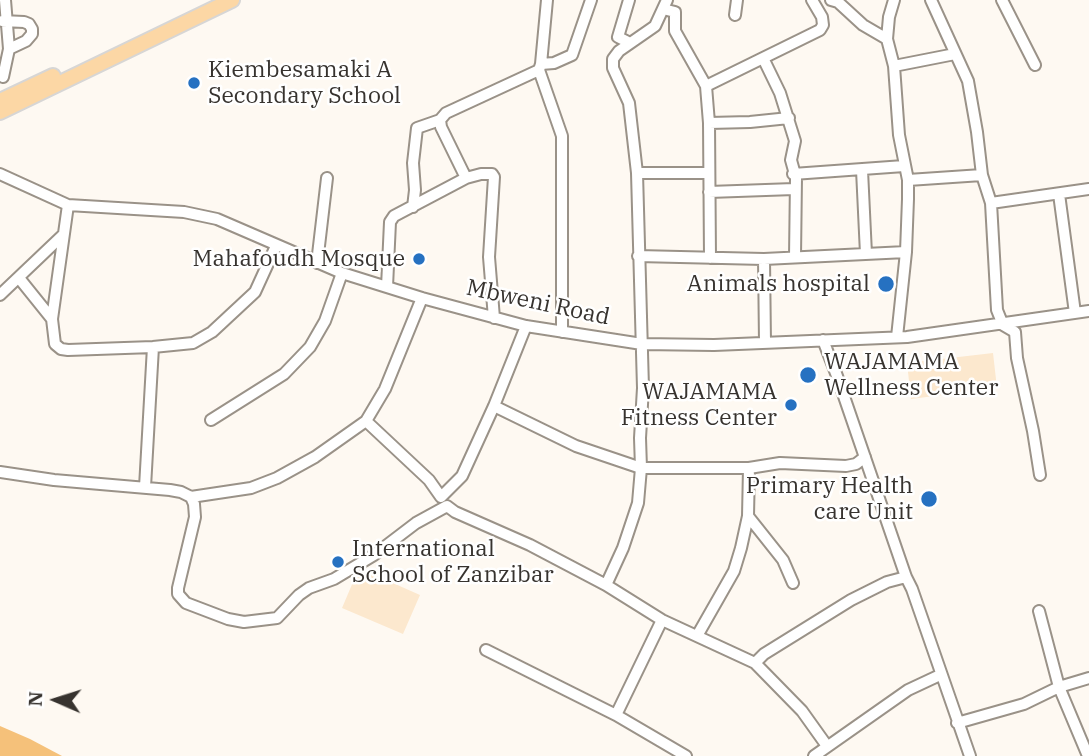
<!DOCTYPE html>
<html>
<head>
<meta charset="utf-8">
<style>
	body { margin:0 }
	#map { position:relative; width:1089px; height:756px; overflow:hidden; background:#fef9f2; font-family:"IBM Plex Serif",serif }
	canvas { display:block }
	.north { position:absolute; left:21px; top:665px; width:70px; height:70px; -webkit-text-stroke:5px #fff; paint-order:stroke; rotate:273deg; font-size:19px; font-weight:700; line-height:28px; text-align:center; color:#37332f }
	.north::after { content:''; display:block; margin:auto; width:24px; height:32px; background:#37332f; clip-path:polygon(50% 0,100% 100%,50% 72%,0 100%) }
</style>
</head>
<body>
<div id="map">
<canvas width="1089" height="756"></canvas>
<div class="north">N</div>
</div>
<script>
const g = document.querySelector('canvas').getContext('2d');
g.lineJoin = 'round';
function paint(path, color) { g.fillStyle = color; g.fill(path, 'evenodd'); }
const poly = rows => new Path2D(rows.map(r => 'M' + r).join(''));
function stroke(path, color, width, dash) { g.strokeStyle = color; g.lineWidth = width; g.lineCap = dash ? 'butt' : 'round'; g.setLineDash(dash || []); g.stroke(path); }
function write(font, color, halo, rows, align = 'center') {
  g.font = font + ' "IBM Plex Serif",serif'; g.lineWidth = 5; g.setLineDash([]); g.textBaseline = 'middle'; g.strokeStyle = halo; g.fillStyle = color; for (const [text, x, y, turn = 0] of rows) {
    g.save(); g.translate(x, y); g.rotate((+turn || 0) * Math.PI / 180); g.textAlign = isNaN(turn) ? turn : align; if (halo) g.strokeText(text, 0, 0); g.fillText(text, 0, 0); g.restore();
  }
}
paint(poly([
	[993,353,997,388,911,399,907,363],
	[359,568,420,595,403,634,342,608]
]), '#fce8ce');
paint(poly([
	[0,726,30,739,62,756,0,756]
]), '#f5c17a');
const minor = poly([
	[629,0,618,37,630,43],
	[831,0,838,2,863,25,887,39,894,66,899,135,908,180,908,199,906,252,897,337],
	[931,0,968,81,977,132,982,175,991,203,997,310,1003,325,1015,332,1017,358,1033,431,1040,475],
	[1002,0,1035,65],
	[663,9,675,12,675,31,706,86,709,123,710,258],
	[735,15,737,0],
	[2,21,24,22,29,24,32,29,32,34,26,41,9,49],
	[887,39,889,17,894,0],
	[763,58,780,93,795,141,791,160,796,178,795,257],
	[541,64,547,0],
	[894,66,955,54],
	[3,77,9,49,5,0],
	[706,86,820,30,823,25,822,17,812,0],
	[709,123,750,122,789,118],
	[862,170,866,254],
	[637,173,709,173],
	[0,174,68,205,184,212,217,219,342,273,422,298,526,326,642,344,714,345,907,337,1089,311],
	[793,174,904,166],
	[466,178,481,174,492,174,494,177,489,257,494,318],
	[908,180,982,175],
	[709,192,794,189],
	[1059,194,1075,313],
	[991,203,1089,189],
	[68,205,52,319,55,344,61,349,68,350,153,347,193,343,212,332,255,292,276,246],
	[413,207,415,190,413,163,417,128,440,120,446,113,539,70],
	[638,256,764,259,906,252],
	[764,259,765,343],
	[317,263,327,178],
	[19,278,52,319],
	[387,287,390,222,394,216,466,178,441,127,440,120],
	[0,295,64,234],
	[562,332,562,136,539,70,541,64,554,63,572,55,591,0],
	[823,340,837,376,906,577,912,589,970,756],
	[494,406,576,446,641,468,749,468,780,463,846,466,856,464,865,457],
	[211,420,284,374,310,347,325,321,342,273],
	[366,421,429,480,441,497,462,476,494,406,526,326],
	[0,472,54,480,170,490,181,492,191,497,251,488,277,478,315,457,366,421,385,389,422,298],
	[145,487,153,347],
	[191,497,194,504,195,517,178,588,178,594,186,603,228,619,244,622,277,618,299,595,309,588,334,579,374,555,416,523,447,506,455,512,530,545,606,585,662,620,755,663,802,711,827,746],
	[748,516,783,560,793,583],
	[606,585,623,548,638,503,641,468,640,438,643,388,637,173,629,103,613,68,613,59,619,51,655,26,667,0],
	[1039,611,1059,687,1088,756],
	[697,636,734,571,741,548,748,516,749,468],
	[486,650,616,715,686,756],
	[755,663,764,654,851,600,887,582,906,577],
	[616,715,662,620],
	[957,723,1024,704,1059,687,1089,678],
	[814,756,908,690,940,675]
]);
const major = poly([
	[0,101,53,76],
	[0,112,232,0]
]);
stroke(minor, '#9a9288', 14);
stroke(major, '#d7d6d5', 18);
stroke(minor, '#fff', 10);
stroke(major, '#fcd7a5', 14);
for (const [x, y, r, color] of [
	[194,83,7,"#2671c1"],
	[419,259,7,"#2671c1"],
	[886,284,9,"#2671c1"],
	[808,375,9,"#2671c1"],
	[791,405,7,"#2671c1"],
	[929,499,9,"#2671c1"],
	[338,562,7,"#2671c1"]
]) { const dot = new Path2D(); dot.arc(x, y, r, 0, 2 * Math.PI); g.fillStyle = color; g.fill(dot); stroke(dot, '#fff', 2.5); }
write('23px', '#37332f', '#fff', [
	["Kiembesamaki A",208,70,"left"],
	["Secondary School",208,96,"left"],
	["Mahafoudh Mosque",405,259],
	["Animals hospital",870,284],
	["WAJAMAMA",824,362,"left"],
	["Wellness Center",824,388,"left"],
	["WAJAMAMA",777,392],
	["Fitness Center",777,418],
	["Primary Health",913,486],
	["care Unit",913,512],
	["International",352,549,"left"],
	["School of Zanzibar",352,575,"left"]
], 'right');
write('23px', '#37332f', '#fff', [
	["Mbweni Road",538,303,12]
]);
</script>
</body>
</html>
